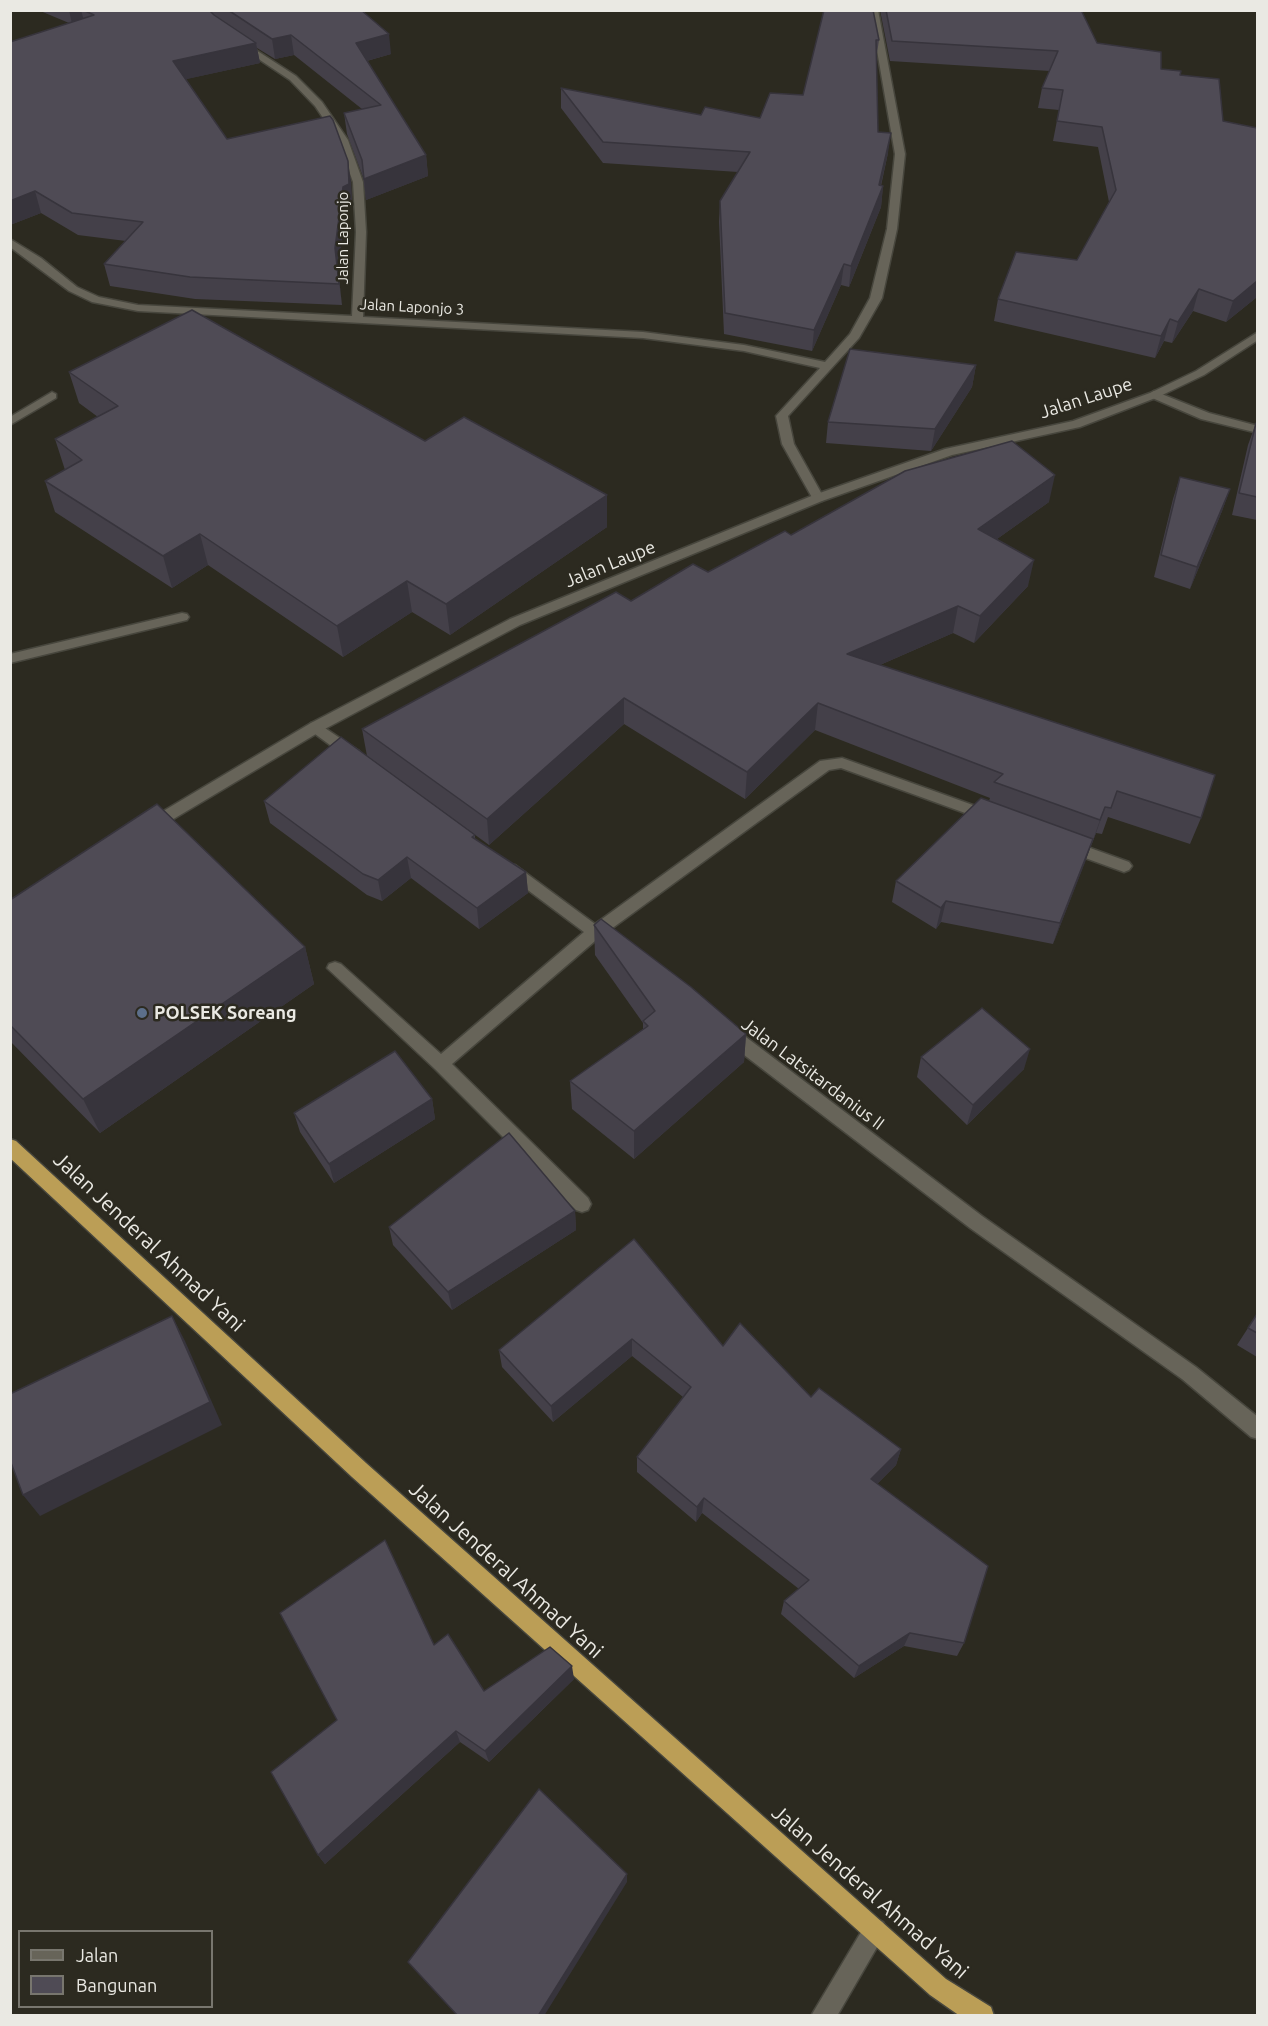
<!DOCTYPE html>
<html>
<head>
<meta charset="utf-8">
<style>
	body { margin:0 }
	#map { position:relative; width:1268px; height:2026px; overflow:hidden; background:#2c2a20; font-family:Ubuntu,sans-serif }
	canvas { display:block }
	.frame { position:absolute; inset:0; border:12px solid #eae9e3; pointer-events:none }
	.legend { position:absolute; left:18px; top:1930px; width:195px; height:78px; box-sizing:border-box; background:#2c2a20; border:2px solid #78766e; margin:0; padding:8px 10px; list-style:none; font-size:18px; color:#eae9e3 }
	.legend li { display:flex; align-items:center; gap:12px; height:30px }
	.legend b { width:30px; border:2px solid #78766e }
</style>
</head>
<body>
<div id="map">
<canvas width="1268" height="2026"></canvas>
<div class="frame"></div>
<ul class="legend">
<li><b style="height:8px;background:#676459"></b>Jalan</li>
<li><b style="height:16px;background:#4f4b55"></b>Bangunan</li>
</ul>
</div>
<script>
const g = document.querySelector('canvas').getContext('2d');
g.lineJoin = 'round';
const poly = rows => new Path2D(rows.map(r => 'M' + r).join(''));
function stroke(path, color, width, dash) { g.strokeStyle = color; g.lineWidth = width; g.lineCap = dash ? 'butt' : 'round'; g.setLineDash(dash || []); g.stroke(path); }
function paint(path, color) { g.fillStyle = color; g.fill(path, 'evenodd'); }
function write(font, color, halo, rows, align = 'center') {
  g.font = font + ' Ubuntu,sans-serif'; g.lineWidth = 5; g.setLineDash([]); g.textBaseline = 'middle'; g.strokeStyle = halo; g.fillStyle = color; for (const [text, x, y, turn = 0] of rows) {
    g.save(); g.translate(x, y); g.rotate((+turn || 0) * Math.PI / 180); g.textAlign = isNaN(turn) ? turn : align; if (halo) g.strokeText(text, 0, 0); g.fillText(text, 0, 0); g.restore();
  }
}
const service = poly([
	[52,392,56,394,56,398,10,425,10,417,52,392],
	[182,613,187,614,189,617,187,620,10,663,10,654,182,613],
	[875,1918,883,1922,887,1930,837,2016,811,2016,867,1922,875,1918]
]);
const minor = poly([
	[870,10,878,10,905,154,897,229,882,298,859,338,788,416,794,444,824,498,822,501,814,501,782,444,776,416,820,368,744,351,643,338,138,311,92,302,69,291,10,247,10,239,41,258,77,287,99,297,138,305,352,316,356,232,353,182,338,140,315,106,290,80,239,46,239,42,242,41,296,76,322,102,348,140,363,182,366,232,363,317,643,332,744,345,825,362,850,334,870,298,887,229,895,154,870,10],
	[1154,391,1209,413,1258,426,1258,433,1201,419,1150,397,1148,395,1154,391],
	[316,722,359,751,361,755,359,759,349,759,311,731,309,727,311,723,316,722],
	[842,758,995,813,997,817,995,821,990,822,841,768,829,770,607,932,616,939,618,943,616,947,610,949,604,947,595,941,452,1064,588,1198,591,1204,588,1210,582,1212,576,1210,435,1069,327,968,329,964,335,962,341,964,441,1054,584,932,505,873,502,869,505,865,515,865,595,924,820,761,842,758],
	[1068,840,1129,862,1132,866,1129,870,1124,872,1063,850,1060,846,1063,842,1068,840],
	[728,1026,734,1028,982,1216,1196,1367,1258,1417,1258,1439,1251,1437,1182,1379,970,1228,722,1038,720,1033,722,1028,728,1026]
]);
const tertiary = poly([
	[1258,332,1258,340,1204,375,1158,397,1080,427,952,455,822,501,520,625,321,731,155,830,145,830,142,826,145,822,311,723,510,619,814,495,945,449,1073,421,1150,393,1196,371,1258,332]
]);
const trunk = poly([
	[10,1139,16,1141,366,1463,946,1979,991,2007,994,2016,960,2016,930,1995,352,1477,10,1158,10,1139]
]);
stroke(service, '#47463d', 3);
stroke(minor, '#47463d', 3);
stroke(tertiary, '#47463d', 3);
stroke(trunk, '#47463d', 3);
paint(service, '#676459');
paint(minor, '#676459');
paint(tertiary, '#676459');
paint(trunk, '#bb9e56');
paint(poly([
	[38,10,361,10,391,54,367,61,426,155,428,176,366,200,363,177,347,134,344,113,362,109,294,55,275,59,257,48,260,63,186,79,227,139,351,182,352,206,346,208,338,269,342,305,195,299,110,286,104,264,126,241,78,235,41,213,10,225,10,42,69,23],
	[824,10,879,40,876,60,878,132,888,153,881,186,883,186,881,207,849,287,841,285,812,351,724,334,719,222,720,201,738,172,603,163,561,108,561,88,701,115,760,118,803,95],
	[880,10,1081,10,1097,43,1161,69,1180,75,1223,121,1257,297,1226,322,1193,311,1172,343,1164,341,1155,358,994,321,998,299,1077,260,1109,202,1098,147,1053,141,1059,110,1038,108,1042,88,1050,71,890,61],
	[976,365,972,387,931,451,826,443,828,422],
	[69,372,425,441,607,495,607,527,450,635,412,612,343,657,208,565,172,588,55,512,45,481,65,470,55,439,98,417,79,403],
	[1256,423,1257,424,1257,520,1232,515,1248,445],
	[1180,477,1230,489,1222,511,1190,589,1154,577,1173,499],
	[1049,502,997,539,1028,586,974,643,953,633,880,665,1201,818,1190,844,1108,817,1102,834,1096,833,1091,846,1053,944,941,922,936,929,892,902,896,881,989,801,990,798,815,730,745,799,624,724,489,845,367,756,362,729,631,601,708,572,791,535],
	[264,801,475,835,475,839,526,872,528,893,479,929,411,878,382,901,367,895,270,823],
	[10,900,305,947,314,984,100,1133,10,1041],
	[594,925,746,1034,744,1062,634,1159,572,1109,570,1081,643,1029,643,1023,595,955],
	[921,1057,1024,1069,967,1125,917,1077],
	[432,1099,435,1119,334,1183,300,1132,294,1113],
	[575,1211,576,1230,452,1310,393,1245,389,1227],
	[634,1239,723,1346,901,1449,896,1465,877,1484,964,1643,957,1656,904,1646,854,1678,781,1614,784,1601,799,1589,702,1513,696,1522,637,1472,637,1457,683,1397,632,1356,553,1422,502,1367,499,1350],
	[1257,1314,1257,1357,1237,1345],
	[434,1645,484,1691,574,1679,489,1762,460,1742,325,1864,318,1855]
]), '#444049');
paint(poly([
	[69,10,81,10,84,21,72,24],
	[389,34,391,54,359,63,356,43],
	[291,35,294,55,275,59,272,39],
	[256,43,260,63,178,81,173,61],
	[891,133,888,153,877,201,883,186,881,207,849,287,851,266,879,185],
	[426,155,428,176,366,200,364,179],
	[348,161,351,182,352,206,346,208,338,269,342,305,335,248,343,187],
	[35,191,41,213,10,225,10,201],
	[844,264,841,285,812,351,814,330],
	[1257,281,1257,297,1226,322,1233,301],
	[1199,289,1193,311,1172,343,1178,322],
	[1170,319,1164,341,1155,358,1161,336],
	[976,365,972,387,931,451,935,429],
	[1055,475,1049,502,973,556,978,529],
	[1230,489,1222,511,1190,589,1197,567],
	[607,495,607,527,450,635,446,604],
	[200,534,208,565,172,588,163,556],
	[1034,560,1028,586,974,643,980,616],
	[407,581,412,612,343,657,337,626],
	[958,606,953,633,843,681,847,654],
	[624,698,624,724,489,845,487,819],
	[818,703,815,730,745,799,747,772],
	[1105,807,1096,833,1091,846,1100,820],
	[1093,839,1086,860,1053,944,1060,923],
	[407,857,411,878,382,901,378,880],
	[526,872,528,893,479,929,477,908],
	[946,901,941,922,936,929,941,908],
	[305,947,314,984,100,1133,83,1099],
	[746,1034,744,1062,634,1159,634,1131],
	[1030,1049,1024,1069,967,1125,973,1105],
	[432,1099,435,1119,334,1183,329,1164],
	[575,1211,576,1230,452,1310,448,1292],
	[172,1316,185,1341,222,1425,40,1516,23,1495],
	[632,1339,632,1356,553,1422,551,1406],
	[901,1449,896,1465,867,1494,871,1479],
	[704,1498,702,1513,696,1522,697,1507],
	[910,1633,904,1646,854,1678,859,1666],
	[572,1666,574,1679,489,1762,485,1751],
	[456,1731,460,1742,325,1864,318,1855],
	[627,1874,627,1882,544,2016,538,2016]
]), '#37343c');
const building = poly([
	[83,10,209,10,214,15,256,43,173,61,227,139,330,116,333,120,348,161,349,184,343,187,335,248,339,284,190,277,104,264,143,222,72,213,35,191,10,201,10,42,94,15,83,10],
	[228,10,361,10,389,34,356,43,426,155,364,179,362,160,344,113,381,105,291,35,272,39,228,10],
	[824,10,873,10,879,40,876,40,878,132,891,133,879,185,883,186,851,266,844,264,814,330,725,313,720,201,750,152,603,142,561,88,701,115,705,107,760,118,770,93,803,95,824,10],
	[886,10,1081,10,1097,43,1161,52,1161,69,1181,71,1180,75,1219,79,1223,121,1257,128,1257,281,1233,301,1199,289,1178,322,1170,319,1161,336,998,299,1016,252,1077,260,1116,190,1102,127,1057,121,1063,90,1042,88,1058,51,892,41,886,10],
	[192,310,425,441,464,417,607,495,446,604,407,581,337,626,200,534,163,556,45,481,82,460,55,439,118,406,69,372,192,310],
	[850,349,976,365,935,429,828,422,850,349],
	[1256,423,1257,424,1257,497,1239,493,1256,423],
	[1012,441,1055,475,978,529,1034,560,980,616,958,606,847,654,1215,775,1201,818,1117,791,1111,808,1105,807,1100,820,994,782,1003,774,818,703,747,772,624,698,487,819,362,729,616,592,631,601,693,564,708,572,785,531,791,535,905,471,1012,441],
	[1180,477,1230,489,1197,567,1161,555,1180,477],
	[341,737,475,835,472,837,526,872,477,908,407,857,378,880,363,874,264,801,341,737],
	[981,798,1093,839,1060,923,946,901,941,908,896,881,981,798],
	[157,804,305,947,83,1099,10,1025,10,900,157,804],
	[601,919,691,987,746,1034,634,1131,570,1081,648,1026,643,1021,655,1011,594,925,601,919],
	[982,1008,1030,1049,973,1105,921,1057,982,1008],
	[395,1051,432,1099,329,1164,294,1113,395,1051],
	[509,1133,575,1211,448,1292,389,1227,509,1133],
	[634,1239,723,1346,740,1323,811,1397,819,1388,901,1449,871,1479,988,1566,964,1643,910,1633,859,1666,784,1601,809,1580,704,1498,697,1507,637,1457,691,1387,632,1339,551,1406,499,1350,634,1239],
	[1257,1314,1257,1333,1248,1328,1257,1314],
	[172,1316,210,1402,23,1495,10,1460,10,1394,172,1316],
	[385,1540,434,1645,448,1634,484,1691,550,1647,572,1666,485,1751,456,1731,318,1855,271,1772,337,1720,280,1613,385,1540],
	[539,1789,627,1874,538,2016,458,2016,408,1962,539,1789]
]);
paint(building, '#4f4b55');
stroke(building, '#37343c', 1.5);
for (const [x, y, r, color] of [
	[142,1013,6,"#5c6f8a"]
]) { const dot = new Path2D(); dot.arc(x, y, r, 0, 2 * Math.PI); g.fillStyle = color; g.fill(dot); stroke(dot, '#2c2a20', 2); }
write('15px', '#eae9e3', '#2c2a20', [
	["Jalan Laponjo",343,238,-90],
	["Jalan Laponjo 3",412,307,3]
]);
write('18px', '#eae9e3', '#2c2a20', [
	["Jalan Laupe",1086,398,-18],
	["Jalan Laupe",610,564,-22],
	["Jalan Latsitardanius II",813,1074,37]
]);
write('bold 18px', '#eae9e3', '#2c2a20', [
	["POLSEK Soreang",154,1013]
], 'left');
write('21px', '#eae9e3', '#2c2a20', [
	["Jalan Jenderal Ahmad Yani",149,1242,43],
	["Jalan Jenderal Ahmad Yani",506,1570,42],
	["Jalan Jenderal Ahmad Yani",870,1892,41]
]);
</script>
</body>
</html>
